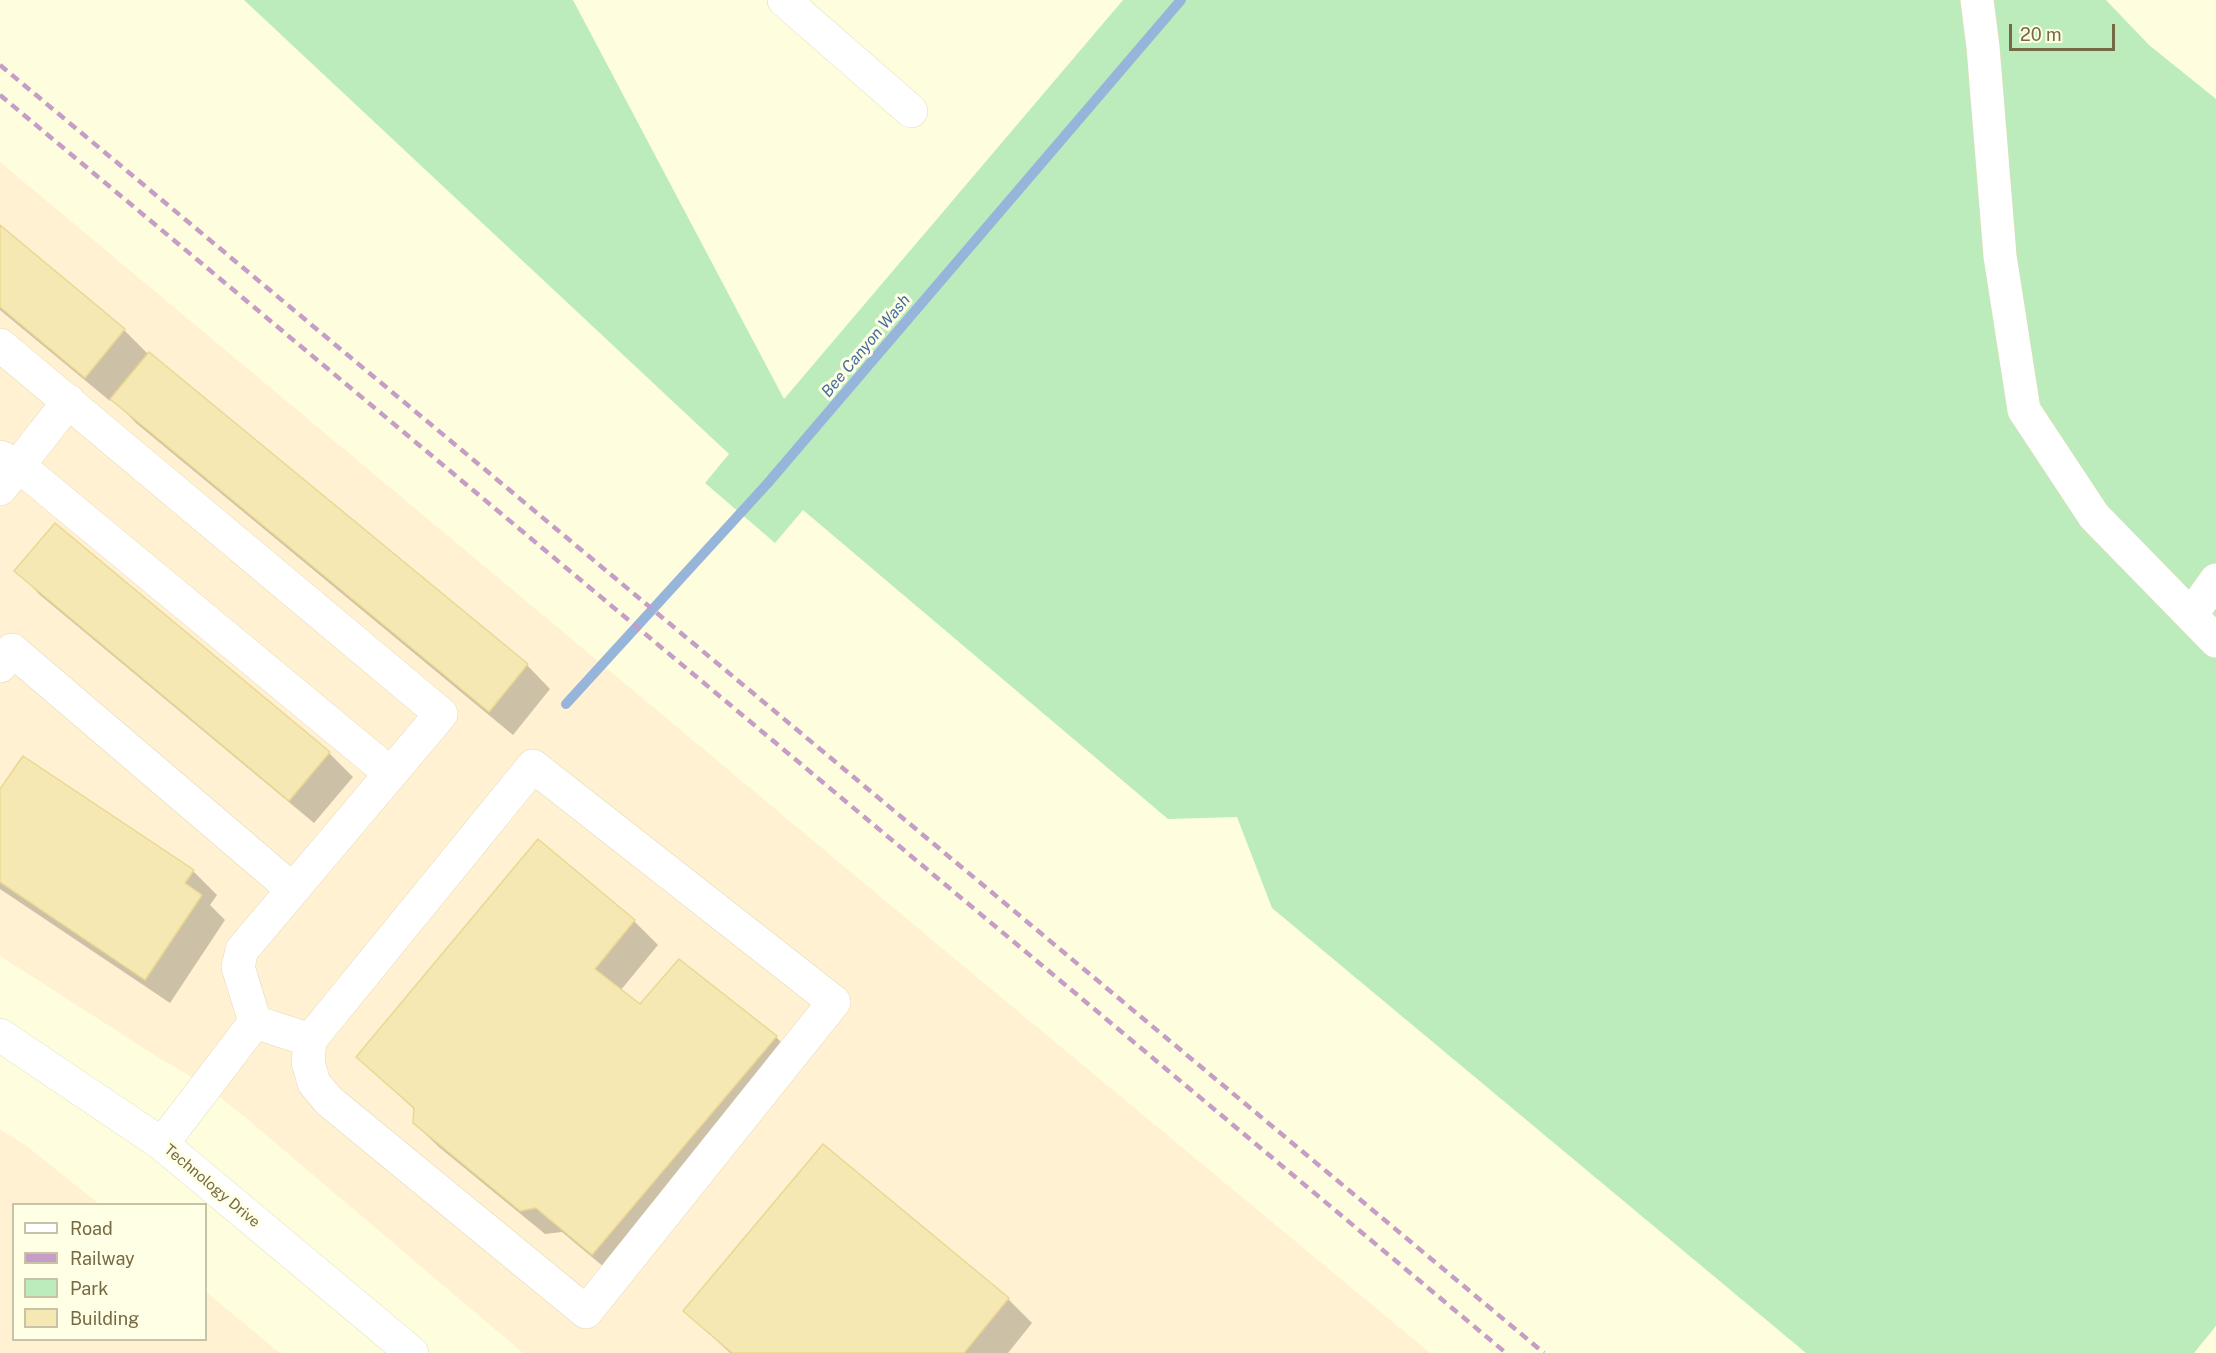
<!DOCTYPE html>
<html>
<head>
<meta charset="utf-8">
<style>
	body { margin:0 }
	#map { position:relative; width:2216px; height:1353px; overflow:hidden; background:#fefede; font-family:"Public Sans",sans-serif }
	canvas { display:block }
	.legend { position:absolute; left:12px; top:1203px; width:195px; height:138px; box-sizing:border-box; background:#ffffe6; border:2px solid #c8c3a5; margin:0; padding:8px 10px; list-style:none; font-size:18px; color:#766a44 }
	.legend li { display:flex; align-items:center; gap:12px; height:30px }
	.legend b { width:30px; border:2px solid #c8c3a5 }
	.scale { position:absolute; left:2009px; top:24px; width:106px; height:27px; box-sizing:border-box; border:3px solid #766a44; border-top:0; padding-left:8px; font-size:18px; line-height:21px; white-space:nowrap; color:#766a44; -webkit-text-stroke:4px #ffffe6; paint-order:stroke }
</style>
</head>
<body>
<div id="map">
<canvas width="2216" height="1353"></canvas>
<ul class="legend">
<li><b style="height:8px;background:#fff"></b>Road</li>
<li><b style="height:8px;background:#c59dc7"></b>Railway</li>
<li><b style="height:16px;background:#bcecbc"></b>Park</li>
<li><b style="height:16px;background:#f6e8b3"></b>Building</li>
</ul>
<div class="scale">20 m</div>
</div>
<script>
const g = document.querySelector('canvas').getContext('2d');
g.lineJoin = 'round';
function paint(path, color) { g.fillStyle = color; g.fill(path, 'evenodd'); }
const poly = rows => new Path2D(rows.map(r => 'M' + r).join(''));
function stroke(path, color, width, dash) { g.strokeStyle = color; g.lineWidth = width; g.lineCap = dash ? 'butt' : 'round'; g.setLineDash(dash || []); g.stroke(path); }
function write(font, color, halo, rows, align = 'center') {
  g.font = font + ' "Public Sans",sans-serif'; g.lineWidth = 6; g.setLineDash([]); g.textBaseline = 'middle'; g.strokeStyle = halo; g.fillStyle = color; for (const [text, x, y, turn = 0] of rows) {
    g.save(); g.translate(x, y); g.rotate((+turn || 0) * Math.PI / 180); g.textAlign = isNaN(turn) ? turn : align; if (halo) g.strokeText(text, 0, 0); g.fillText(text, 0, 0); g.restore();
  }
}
paint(poly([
	[0,162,955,959,1430,1353,523,1353,246,1118,202,1083,156,1056,0,956],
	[0,1129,28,1147,99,1204,14,1204,14,1340,206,1340,206,1292,280,1353,0,1353]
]), '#fff1d1');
paint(poly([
	[244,0,573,0,784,399,1123,0,2106,0,2149,45,2216,99,2216,1326,2194,1353,1806,1353,1272,908,1237,817,1168,819,803,510,775,543,705,483,729,454]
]), '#bcecbc');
paint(poly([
	[0,227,124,330,149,355,527,665,550,689,513,735,136,423,112,398,110,401,0,310],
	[17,571,329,753,353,777,314,823,40,595],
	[0,791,193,871,217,895,210,905,225,920,170,1003,0,889],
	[634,921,658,945,620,991,640,1007,776,1037,800,1061,617,1278,562,1232,545,1234,439,1147,414,1123,415,1110,358,1057],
	[1008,1299,1032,1323,1008,1353,730,1353,685,1311]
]), '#0003');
stroke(poly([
	[566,704,767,484,1181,0]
]), '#97b5db', 10);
const building = poly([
	[0,225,125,329,85,378,0,307,0,225],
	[149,352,528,664,489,712,110,399,149,352],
	[55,523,330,752,289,801,14,571,55,523],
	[23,756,194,870,185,883,202,895,145,980,0,882,0,789,23,756],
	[538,839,635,920,595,969,640,1004,679,959,777,1036,592,1255,536,1208,520,1211,413,1123,414,1108,356,1057,538,839],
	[823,1144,1009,1298,964,1353,732,1353,683,1311,823,1144]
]);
paint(building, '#f6e8b3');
stroke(building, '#ead792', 1.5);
const minor = poly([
	[784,0,911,111],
	[1977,0,1983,47,2000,256,2024,410,2094,516,2216,641],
	[0,345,441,714,242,950,238,967,255,1022,162,1144],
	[0,457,18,465,390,773],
	[0,489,69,401],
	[2191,615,2216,580],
	[0,666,12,650,292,889],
	[255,1022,310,1040,308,1062,314,1083,329,1101,586,1312,834,1002,533,766,310,1040],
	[0,1035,162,1144,412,1353]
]);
stroke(minor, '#e0dbb7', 34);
stroke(minor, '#fff', 33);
stroke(poly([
	[0,65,1544,1353],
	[0,95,1506,1353]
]), '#c59dc7', 4.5, [9, 6]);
write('15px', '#766a44', '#ffffe6', [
	["Technology Drive",212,1186,40]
]);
write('italic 16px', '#446ca1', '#ffffe6', [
	["Bee Canyon Wash",866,346,-50]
]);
</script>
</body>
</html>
